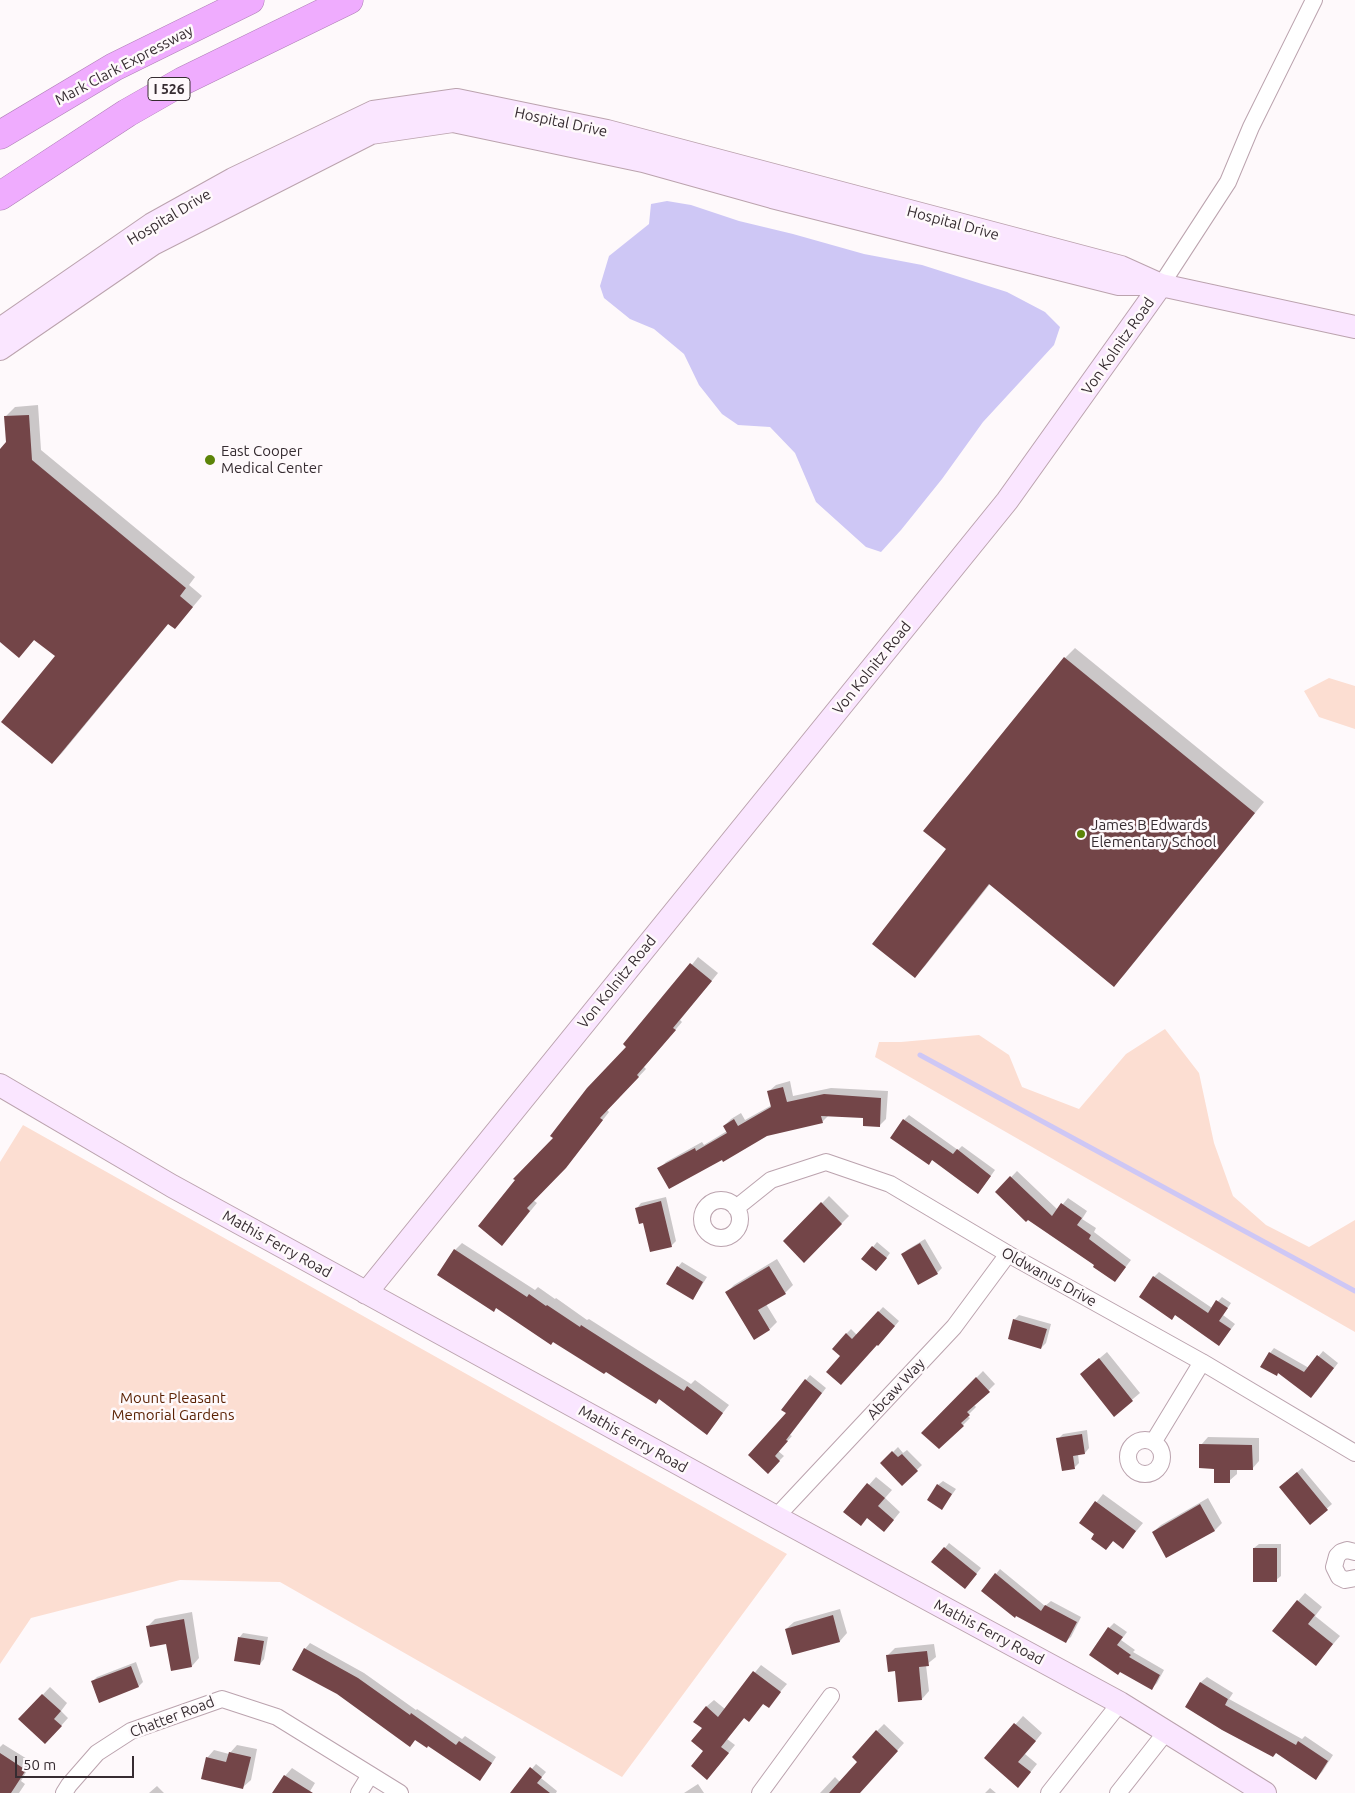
<!DOCTYPE html>
<html>
<head>
<meta charset="utf-8">
<style>
	body { margin:0 }
	#map { position:relative; width:1355px; height:1793px; overflow:hidden; background:#fef9fb; font-family:Ubuntu,sans-serif }
	canvas { display:block }
	.scale { position:absolute; left:15px; top:1756px; width:119px; height:22px; box-sizing:border-box; border:2px solid #362c31; border-top:0; padding-left:6px; font-size:15px; line-height:18px; white-space:nowrap; color:#362c31; -webkit-text-stroke:4px #fef9fb; paint-order:stroke }
</style>
</head>
<body>
<div id="map">
<canvas width="1355" height="1793"></canvas>
<div class="scale">50 m</div>
</div>
<script>
const g = document.querySelector('canvas').getContext('2d');
g.lineJoin = 'round';
function paint(path, color) { g.fillStyle = color; g.fill(path, 'evenodd'); }
const poly = rows => new Path2D(rows.map(r => 'M' + r).join(''));
function stroke(path, color, width, dash) { g.strokeStyle = color; g.lineWidth = width; g.lineCap = dash ? 'butt' : 'round'; g.setLineDash(dash || []); g.stroke(path); }
function write(font, color, halo, rows, align = 'center') {
  g.font = font + ' Ubuntu,sans-serif'; g.lineWidth = 5; g.setLineDash([]); g.textBaseline = 'middle'; g.strokeStyle = halo; g.fillStyle = color; for (const [text, x, y, turn = 0] of rows) {
    g.save(); g.translate(x, y); g.rotate((+turn || 0) * Math.PI / 180); g.textAlign = isNaN(turn) ? turn : align; if (halo) g.strokeText(text, 0, 0); g.fillText(text, 0, 0); g.restore();
  }
}
paint(poly([
	[1329,678,1355,686,1355,729,1319,717,1304,691],
	[1165,1029,1199,1073,1214,1143,1233,1196,1266,1225,1309,1247,1355,1220,1355,1332,875,1057,879,1042,901,1042,979,1035,1009,1055,1022,1087,1079,1109,1126,1054],
	[23,1125,787,1554,622,1777,280,1582,180,1580,31,1618,0,1664,0,1162]
]), '#fcded2');
paint(poly([
	[667,201,691,205,739,221,793,234,864,254,922,265,1007,292,1045,312,1060,327,1054,345,983,422,942,479,901,530,881,552,866,547,816,502,795,453,770,427,738,425,722,414,699,385,684,354,654,329,630,319,604,298,600,286,609,256,649,224,651,204]
]), '#cec7f5');
paint(poly([
	[38,405,41,450,195,577,189,585,202,596,175,628,169,623,62,753,52,763,56,656,35,639,19,656,0,640,0,451,7,442,5,417,15,407],
	[1075,648,1264,802,1124,975,1114,985,990,884,925,966,915,976,948,849,1065,658],
	[698,957,718,973,680,1020,682,1022,644,1067,646,1069,607,1110,609,1112,573,1158,533,1200,537,1203,509,1237,555,1138],
	[790,1081,793,1096,831,1088,888,1091,886,1119,879,1126,864,1117,829,1115,822,1122,766,1135,722,1158,659,1169,666,1162,702,1142,704,1145,727,1131,724,1126,731,1119,741,1113,745,1120,772,1105,769,1091,776,1085],
	[909,1115,958,1150,962,1146,995,1170,982,1188,933,1159,929,1163,904,1120],
	[1017,1171,1058,1210,1068,1198,1087,1211,1082,1219,1096,1228,1094,1232,1131,1260,1115,1281,1096,1265,997,1192],
	[829,1196,849,1216,804,1261,785,1241],
	[666,1197,676,1241,671,1246,644,1222,637,1208,641,1203],
	[925,1239,942,1268,937,1273,902,1255,907,1250],
	[877,1242,890,1253,881,1265,873,1247],
	[462,1243,535,1290,538,1287,555,1299,556,1298,587,1320,589,1319,691,1384,695,1380,729,1405,707,1433,660,1398,656,1402,455,1250],
	[777,1259,793,1285,785,1293,766,1304,777,1322,770,1329,727,1292,734,1285],
	[682,1262,707,1277,693,1299,678,1267],
	[1159,1272,1212,1308,1222,1297,1231,1303,1223,1315,1235,1324,1219,1345,1176,1314,1172,1318,1154,1277],
	[883,1307,899,1321,883,1340,842,1356,846,1334,851,1329,857,1335],
	[1019,1315,1051,1324,1046,1343,1041,1348,1014,1320],
	[1274,1348,1309,1368,1323,1351,1338,1363,1316,1392,1270,1353],
	[1107,1352,1140,1393,1114,1415,1081,1374],
	[983,1371,995,1384,974,1405,976,1407,967,1416,970,1418,963,1425,923,1432],
	[810,1375,826,1388,790,1435,792,1436,778,1451,784,1456,768,1472,788,1413,806,1380],
	[1087,1430,1089,1448,1085,1453,1078,1454,1079,1463,1075,1467,1058,1439,1063,1434],
	[1208,1437,1259,1438,1259,1461,1252,1469,1237,1469,1237,1474,1229,1481,1216,1467,1201,1445],
	[898,1447,903,1453,907,1450,922,1465,902,1484,882,1463],
	[1302,1468,1332,1504,1311,1523,1286,1482],
	[876,1477,892,1490,885,1498,900,1512,891,1523,845,1512],
	[943,1481,956,1489,946,1503,938,1485],
	[1103,1494,1143,1523,1123,1547,1114,1540,1106,1548,1096,1533,1081,1522],
	[1208,1498,1222,1523,1215,1530,1167,1557,1153,1532,1161,1525],
	[949,1543,981,1568,965,1588,945,1548],
	[1259,1544,1281,1544,1281,1576,1276,1580,1254,1548],
	[1000,1569,1045,1606,1051,1601,1081,1617,1071,1637,1066,1641,996,1574],
	[1305,1593,1322,1607,1315,1616,1340,1636,1316,1664,1298,1601],
	[840,1609,847,1633,840,1641,786,1629,794,1622],
	[192,1612,199,1658,192,1666,172,1669,167,1643,148,1626,155,1619],
	[1114,1623,1127,1632,1121,1640,1135,1650,1133,1652,1164,1670,1157,1683,1152,1688,1120,1670,1109,1628],
	[243,1633,268,1637,264,1659,260,1664,239,1638],
	[310,1643,364,1673,416,1710,417,1709,462,1739,465,1736,496,1757,485,1774,480,1779,429,1745,416,1739,410,1746,305,1649],
	[934,1644,936,1657,926,1665,929,1691,922,1699,896,1670,888,1655,895,1648],
	[136,1662,143,1682,139,1686,92,1682,97,1677],
	[761,1665,787,1684,768,1706,764,1703,749,1720,745,1717,727,1739,735,1745,714,1771,705,1750,703,1728,706,1707,714,1700,725,1709],
	[1207,1677,1233,1693,1229,1699,1302,1739,1305,1736,1333,1755,1322,1772,1316,1778,1277,1752,1187,1707,1201,1682],
	[50,1687,67,1703,61,1711,68,1718,53,1735,20,1719],
	[1023,1716,1042,1733,1025,1754,1037,1764,1025,1779,986,1758],
	[884,1724,904,1743,872,1778,848,1793,820,1793,835,1777,840,1782,859,1762,877,1731],
	[3,1744,32,1762,21,1781,25,1784,19,1793,0,1793,0,1747],
	[237,1745,257,1749,251,1780,243,1787,207,1758,214,1750,229,1754],
	[536,1764,546,1772,541,1778,557,1791,556,1793,511,1793],
	[292,1768,315,1783,309,1793,274,1793,285,1776],
	[698,1784,704,1793,684,1793],
	[157,1786,164,1793,149,1793],
	[990,1788,996,1793,985,1793]
]), '#0003');
stroke(poly([
	[920,1055,1355,1291]
]), '#cec7f5', 5);
paint(poly([
	[29,415,32,460,186,588,180,596,193,607,175,629,168,624,52,764,1,722,55,656,34,640,19,658,0,642,0,449,6,442,4,416],
	[1064,657,1255,813,1114,987,989,884,915,978,872,944,946,849,923,831],
	[690,963,712,981,673,1028,676,1030,637,1075,639,1077,600,1118,603,1120,566,1168,527,1208,530,1211,502,1246,478,1226,515,1180,513,1179,553,1138,550,1136,587,1088,626,1047,623,1044],
	[783,1087,787,1102,824,1094,881,1098,880,1127,863,1126,863,1118,821,1116,823,1123,767,1136,723,1162,722,1160,669,1189,657,1168,695,1148,696,1151,727,1133,723,1126,734,1119,738,1126,771,1107,767,1091],
	[903,1119,953,1154,957,1149,991,1176,978,1194,932,1160,929,1165,890,1138],
	[1010,1176,1052,1216,1061,1203,1082,1218,1077,1225,1091,1235,1089,1239,1126,1267,1115,1282,1093,1267,1094,1265,1028,1220,1026,1222,995,1192],
	[661,1201,672,1247,650,1252,643,1223,639,1224,635,1208],
	[821,1202,842,1224,804,1263,783,1241],
	[920,1243,938,1274,918,1285,901,1254],
	[872,1246,887,1258,876,1271,861,1259],
	[454,1249,527,1297,529,1294,546,1306,547,1305,580,1327,581,1325,684,1391,687,1386,723,1413,707,1435,659,1399,656,1404,606,1372,604,1374,553,1342,551,1345,496,1308,494,1312,437,1275],
	[677,1266,703,1282,693,1300,666,1284],
	[769,1266,786,1294,758,1310,770,1330,754,1340,725,1292],
	[1153,1276,1208,1313,1216,1300,1228,1308,1219,1321,1231,1329,1219,1346,1175,1315,1172,1320,1139,1297],
	[878,1311,895,1326,878,1346,877,1345,841,1385,826,1372,840,1356,832,1349,846,1333,852,1339],
	[1013,1319,1047,1329,1041,1349,1008,1339],
	[1269,1352,1304,1372,1317,1355,1334,1368,1311,1398,1278,1373,1277,1376,1260,1367],
	[1099,1358,1133,1401,1114,1417,1080,1374],
	[976,1377,990,1392,967,1412,970,1415,961,1423,964,1426,939,1449,921,1433],
	[805,1379,822,1393,786,1440,788,1441,775,1456,780,1461,768,1474,748,1455,786,1413,781,1410],
	[1082,1434,1085,1454,1073,1456,1075,1469,1062,1471,1056,1438],
	[1199,1444,1252,1445,1253,1470,1230,1470,1230,1483,1214,1483,1214,1469,1199,1468],
	[892,1451,898,1457,902,1454,918,1471,902,1486,880,1463],
	[1297,1472,1328,1510,1310,1525,1279,1487],
	[867,1483,885,1498,878,1506,894,1520,884,1532,867,1518,861,1526,843,1512],
	[937,1484,952,1494,942,1510,927,1500],
	[1095,1501,1136,1531,1123,1549,1113,1541,1106,1550,1091,1539,1094,1534,1079,1523],
	[1200,1504,1215,1531,1166,1558,1152,1532],
	[944,1547,977,1574,965,1589,931,1562],
	[1253,1548,1277,1548,1277,1582,1253,1582],
	[995,1573,1041,1611,1045,1605,1077,1622,1066,1643,1016,1616,1015,1618,981,1591],
	[1297,1600,1315,1615,1308,1624,1333,1644,1316,1666,1272,1631],
	[833,1615,840,1642,792,1655,785,1629],
	[184,1619,192,1667,171,1671,166,1644,150,1647,146,1626],
	[1108,1627,1123,1637,1117,1645,1131,1655,1129,1657,1160,1675,1152,1690,1120,1672,1118,1675,1089,1655],
	[238,1637,264,1641,260,1665,234,1661],
	[304,1648,358,1678,410,1715,411,1713,456,1745,459,1741,492,1763,480,1781,428,1746,427,1748,415,1740,410,1747,337,1694,292,1670],
	[927,1651,929,1666,919,1667,922,1700,898,1702,895,1671,888,1672,886,1655],
	[131,1666,139,1687,99,1703,91,1681],
	[753,1671,781,1692,769,1708,763,1704,749,1722,744,1718,721,1747,729,1753,707,1780,691,1766,703,1751,691,1741,702,1728,693,1722,706,1706,718,1717],
	[1200,1682,1228,1699,1225,1705,1296,1745,1298,1741,1328,1761,1316,1780,1276,1753,1273,1757,1222,1730,1185,1707],
	[42,1694,61,1711,54,1719,62,1726,45,1744,18,1719],
	[1014,1723,1036,1741,1018,1762,1031,1772,1018,1788,984,1758],
	[876,1730,898,1751,860,1793,829,1793,857,1762,852,1757],
	[229,1752,251,1757,243,1789,201,1779,206,1757,226,1762],
	[0,1753,26,1770,11,1793,0,1793],
	[530,1767,542,1777,537,1783,550,1793,510,1793],
	[284,1775,313,1793,272,1793]
]), '#734548');
const street = poly([
	[1161,285,1228,182,1251,127,1314,0],
	'702 1219a19 19 0 1 1 38 0a19 19 0 1 1-38 0Z',
	[736,1208,771,1180,826,1162,890,1184,1008,1254,1202,1362,1355,1453],
	'1128 1457a17 17 0 1 1 34 0a17 17 0 1 1-34 0Z',
	[1154,1441,1202,1362],
	[776,1517,954,1327,1008,1254],
	[1355,1552,1347,1550,1341,1552,1337,1556,1334,1567,1339,1577,1345,1580,1355,1578],
	[64,1793,69,1785,97,1753,131,1731,222,1699,277,1717,400,1793],
	[359,1793,370,1775],
	[760,1793,831,1696],
	[1049,1793,1120,1703],
	[1118,1793,1166,1732]
]);
const secondary = poly([
	[0,329,152,224,233,179,373,112,457,100,607,131,1121,267,1161,285,1355,327],
	[0,349,153,244,371,133,453,121,643,161,772,197,1119,284,1150,284],
	[0,1085,172,1186,776,1517,1120,1703,1265,1793],
	[366,1293,1007,501,1161,285]
]);
const highway = poly([
	[0,135,114,67,250,0],
	[0,196,127,113,183,81,349,0]
]);
stroke(street, '#bba3ae', 18);
stroke(secondary, '#bba3ae', 24);
stroke(highway, '#ae7fb6', 29);
stroke(street, '#fff', 16);
stroke(secondary, '#fae6ff', 22);
stroke(highway, '#efacfe', 28);
for (const [x, y, r, color] of [
	[210,460,6,"#5c8408"],
	[1081,834,5,"#5c8408"]
]) { const dot = new Path2D(); dot.arc(x, y, r, 0, 2 * Math.PI); g.fillStyle = color; g.fill(dot); stroke(dot, '#fef9fb', 2); }
for (const [x, y, w] of [
	[169,89,42]
]) { const box = new Path2D(); box.roundRect(x - w / 2, y - 11.5, w, 23, 4); g.fillStyle = '#fef9fb'; g.fill(box); stroke(box, '#362c31', 1); }
write('bold 14px', '#362c31', null, [
	["I 526",169,89]
]);
write('15px', '#362c31', '#fef9fb', [
	["Mark Clark Expressway",124,65,-28],
	["Hospital Drive",561,122,12],
	["Hospital Drive",169,217,-31],
	["Hospital Drive",953,223,15],
	["Von Kolnitz Road",1118,346,-55],
	["Von Kolnitz Road",872,668,-51],
	["Von Kolnitz Road",617,982,-51],
	["Mathis Ferry Road",277,1244,29],
	["Oldwanus Drive",1049,1277,29],
	["Abcaw Way",896,1389,-47],
	["Mathis Ferry Road",633,1439,29],
	["Mathis Ferry Road",989,1632,28],
	["Chatter Road",172,1717,-21]
]);
write('15px', '#362c31', '#fef9fb', [
	["East Cooper",221,451],
	["Medical Center",221,468],
	["James B Edwards",1091,825],
	["Elementary School",1091,842]
], 'left');
write('15px', '#591f01', '#fef9fb', [
	["Mount Pleasant",173,1398],
	["Memorial Gardens",173,1415]
]);
</script>
</body>
</html>
